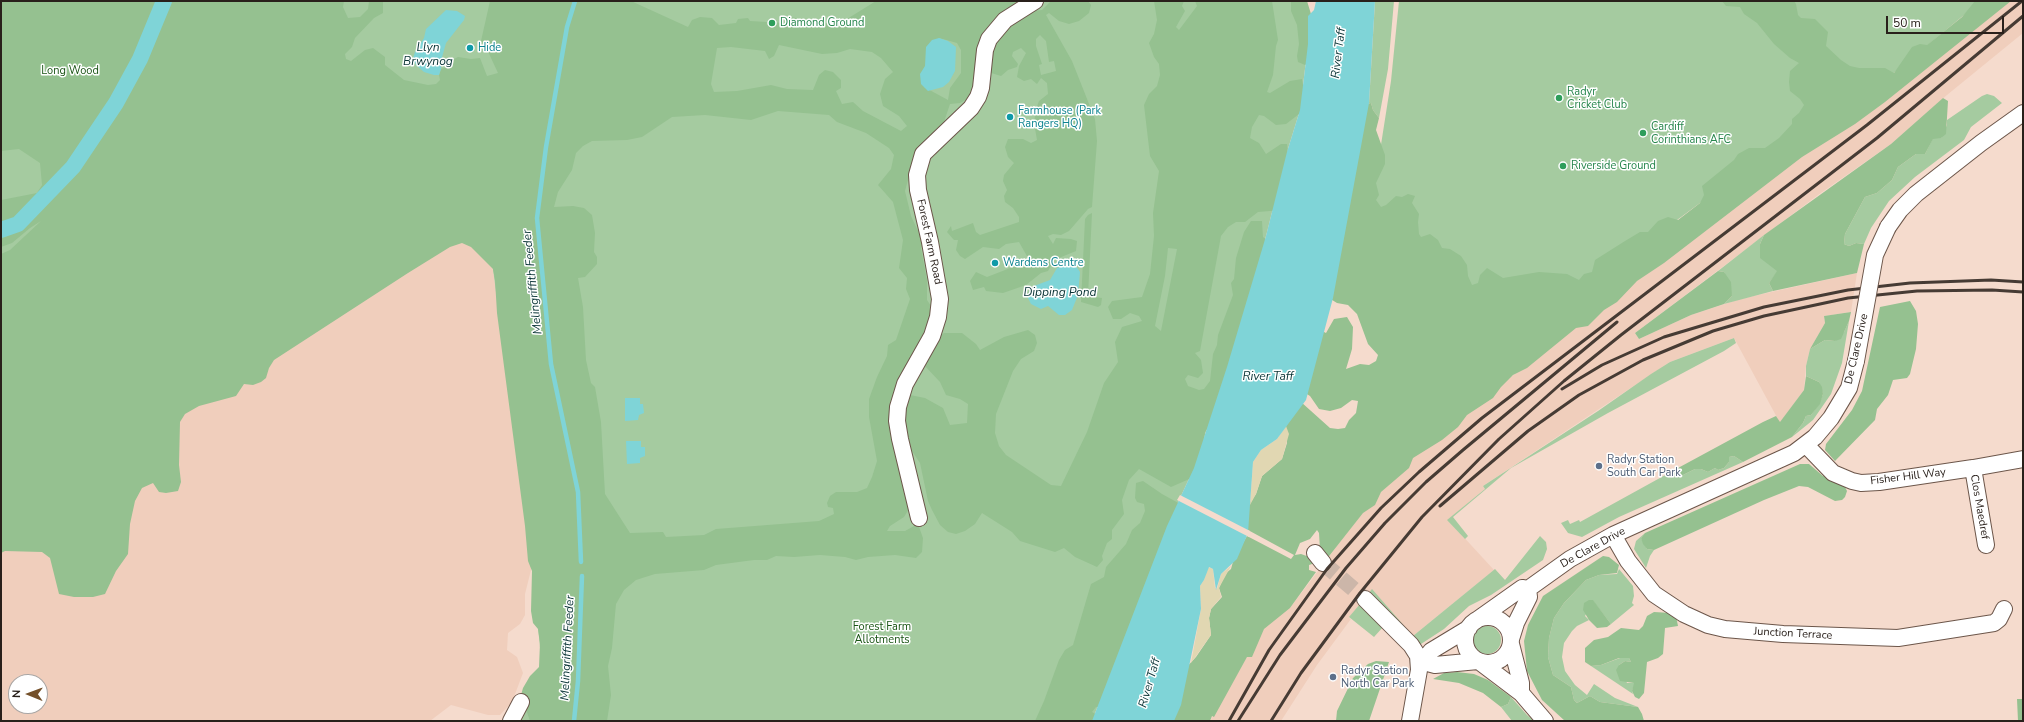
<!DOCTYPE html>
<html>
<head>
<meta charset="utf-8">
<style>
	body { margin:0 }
	#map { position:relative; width:2024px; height:722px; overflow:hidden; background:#f5dbcd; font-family:"Nunito Sans",sans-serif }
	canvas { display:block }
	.frame { position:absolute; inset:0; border:2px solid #29201b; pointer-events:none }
	.north { position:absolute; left:8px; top:674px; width:40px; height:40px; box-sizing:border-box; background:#fff; border:1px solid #a9a6a4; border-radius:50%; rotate:271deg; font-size:11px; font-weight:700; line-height:16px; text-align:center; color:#29201b }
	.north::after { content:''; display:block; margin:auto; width:14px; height:18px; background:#74502a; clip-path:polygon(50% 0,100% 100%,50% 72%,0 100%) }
	.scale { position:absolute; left:1886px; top:16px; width:118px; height:18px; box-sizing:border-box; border:2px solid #29201b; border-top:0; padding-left:5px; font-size:12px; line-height:14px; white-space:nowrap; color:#29201b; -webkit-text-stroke:3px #fff; paint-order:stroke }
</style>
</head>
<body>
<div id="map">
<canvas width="2024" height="722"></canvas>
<div class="frame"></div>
<div class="north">N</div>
<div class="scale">50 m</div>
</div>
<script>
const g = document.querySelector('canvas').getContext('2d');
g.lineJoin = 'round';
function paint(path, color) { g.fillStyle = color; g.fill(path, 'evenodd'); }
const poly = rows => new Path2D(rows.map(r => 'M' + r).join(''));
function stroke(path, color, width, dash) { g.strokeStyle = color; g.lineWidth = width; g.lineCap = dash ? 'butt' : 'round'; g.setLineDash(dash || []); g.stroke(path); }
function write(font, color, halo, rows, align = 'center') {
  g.font = font + ' "Nunito Sans",sans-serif'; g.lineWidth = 3; g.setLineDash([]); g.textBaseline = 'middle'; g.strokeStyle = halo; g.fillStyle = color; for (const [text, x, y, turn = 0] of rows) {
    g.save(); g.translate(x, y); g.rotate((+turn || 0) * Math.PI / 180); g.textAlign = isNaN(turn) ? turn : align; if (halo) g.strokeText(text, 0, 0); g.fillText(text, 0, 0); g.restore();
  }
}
paint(poly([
	[2001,1,2023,1,2023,33,1947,95,1891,144,1818,195,1635,333,1639,339,1691,315,1740,299,1857,273,1851,312,1824,316,1825,323,1810,349,1806,366,1804,390,1780,423,1734,338,1670,362,1483,486,1485,489,1448,520,1494,570,1413,636,1372,590,1349,618,1351,619,1317,665,1281,721,1210,721,1279,601,1290,608,1362,513,1415,454,1473,406],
	[486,216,532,566,525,594,525,615,520,624,508,633,507,650,517,657,523,673,512,702,500,715,488,715,451,705,430,721,1,721,1,541,156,427],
	[16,682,40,682,40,706,16,706]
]), '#f0cebc');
paint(poly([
	[1,1,1307,1,1308,44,1300,110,1287,152,1266,236,1227,367,1194,468,1167,526,1092,721,519,721,542,668,532,566,486,216,156,427,54,537,1,541],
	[1375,1,1394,1,1388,69,1379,118,1373,110,1371,103,1369,103],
	[1399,1,1981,1,1878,86,1824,111,1584,289,1471,297,1372,202,1391,81],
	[1987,94,1994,96,2002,103,1971,127,1964,140,1915,177,1889,201,1871,228,1864,244,1856,243,1849,246,1844,244,1845,234,1865,197,1877,193,1892,180,1898,167,1916,154,1925,154,1933,138,1941,138,1947,125,1947,120,1982,96],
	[1764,235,1760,244,1778,271,1769,283,1773,291,1724,304,1732,296,1724,272,1718,271],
	[1849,321,1842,363,1831,394,1813,420,1792,437,1803,423,1806,416,1811,415,1819,404,1823,394,1819,382,1806,376,1806,366,1810,349,1825,340,1835,341,1844,332],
	[1734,338,1736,343,1724,351,1608,413,1511,468,1453,517,1468,536,1465,539,1447,520,1485,489,1483,486,1598,411,1651,374,1670,362],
	[1734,456,1743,462,1619,517,1582,537,1568,533,1561,523,1568,520,1570,524,1579,520,1580,522,1678,468,1675,472,1681,476,1695,469,1701,469,1708,472,1715,468,1718,470,1724,468,1729,462,1729,457],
	[1645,533,1641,538,1647,549,1654,550,1650,556,1646,568,1634,549,1636,541],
	[1540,536,1546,542,1547,549,1543,560,1491,595,1469,606,1444,629,1421,644,1417,644,1367,595,1372,589,1413,636,1495,569,1505,580],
	[1619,569,1633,586,1634,596,1632,603,1634,605,1611,624,1593,601,1585,616,1589,620,1577,626,1572,631,1564,643,1562,657,1565,671,1575,685,1587,695,1594,684,1615,698,1638,707,1600,702,1590,696,1577,703,1574,700,1571,687,1553,675,1548,657,1549,638,1554,618,1564,603,1586,580,1599,575,1617,574],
	[1360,604,1383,627,1374,637,1349,617],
	'1473 640a14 14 0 1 1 28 0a14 14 0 1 1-28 0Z',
	[1620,658,1629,658,1631,662,1625,661,1619,665,1627,683,1635,683,1632,691,1633,694,1591,666,1601,665],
	[1511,697,1527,715,1534,721,1512,721,1501,707,1508,704]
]), '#a5cba0');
paint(poly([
	[1,1,344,1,343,7,348,18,360,17,368,9,369,1,383,1,383,13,374,18,355,38,352,47,345,54,346,59,351,61,365,50,373,48,385,57,385,65,404,80,428,85,436,84,440,80,439,75,441,69,449,66,452,60,458,57,471,59,480,58,487,76,498,73,485,45,481,41,490,1,631,1,688,27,692,20,700,17,712,18,719,25,736,23,738,19,748,18,750,21,784,23,790,17,832,24,847,19,876,1,1022,1,1024,12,1042,10,1051,1,1088,1,1091,5,1089,13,1079,21,1069,24,1059,21,1049,13,1046,15,1072,61,1095,119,1097,141,1092,207,1088,209,1069,231,1061,235,1053,234,1048,236,1053,244,1056,238,1071,239,1077,241,1076,251,1054,260,1048,271,1041,273,1026,285,1003,293,986,291,984,287,973,290,970,281,976,272,987,277,1018,265,1025,267,1028,258,1019,242,1006,244,999,249,983,247,965,259,960,256,956,250,958,240,954,240,947,232,951,226,952,231,973,223,976,232,980,235,1019,222,1019,217,1013,208,1005,202,1004,196,1007,190,1003,181,1004,175,1014,163,1008,157,1005,147,1008,139,1023,139,1031,143,1037,140,1034,123,1036,109,1039,101,1048,94,1047,83,1041,78,1037,84,1031,79,1024,81,1017,77,1019,66,1026,53,1021,48,1013,52,1012,56,1018,64,1017,67,1008,70,1001,76,988,72,971,97,960,103,950,104,941,131,911,169,905,191,911,216,917,229,923,236,925,243,921,248,927,280,927,300,933,309,905,394,925,398,943,408,950,425,967,423,968,404,960,399,946,395,940,382,924,365,933,341,944,333,962,333,976,344,980,350,1004,337,1028,330,1035,335,1037,343,1034,351,1021,359,1013,371,996,414,995,433,999,446,1006,455,1051,485,1061,486,1087,432,1104,383,1118,362,1115,342,1122,327,1142,321,1139,316,1130,313,1121,319,1113,319,1108,307,1112,301,1142,297,1150,274,1154,236,1153,213,1159,171,1150,156,1144,105,1149,94,1157,86,1160,75,1159,64,1154,57,1149,43,1154,34,1157,20,1154,1,1184,1,1182,6,1185,11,1176,27,1179,30,1197,6,1195,1,1272,1,1278,40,1276,46,1273,75,1267,92,1270,93,1290,81,1302,79,1306,103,1303,111,1286,124,1276,125,1264,116,1259,115,1252,127,1250,138,1259,143,1266,154,1281,144,1287,144,1289,163,1282,210,1258,212,1245,222,1236,222,1228,227,1221,236,1200,351,1195,353,1201,360,1203,373,1198,378,1188,375,1185,379,1188,386,1199,390,1204,389,1210,381,1213,354,1217,345,1218,335,1233,295,1231,283,1234,279,1236,258,1244,232,1251,221,1262,221,1263,237,1271,243,1213,422,1205,432,1202,463,1194,477,1171,487,1139,469,1129,480,1122,500,1124,514,1112,530,1112,539,1107,543,1102,556,1103,560,1097,567,1075,557,1064,548,1055,552,1020,541,1012,532,982,513,975,524,965,531,956,534,948,532,940,525,932,510,928,501,920,463,908,445,904,482,905,496,909,509,904,517,890,526,887,531,905,531,914,526,919,527,923,538,922,552,916,558,895,555,868,557,856,560,845,557,820,555,794,557,776,556,767,560,754,560,716,565,704,570,655,574,636,580,624,590,616,604,612,648,608,666,611,695,607,721,530,721,521,695,523,688,530,676,539,667,540,643,538,629,533,623,531,611,532,571,528,561,525,526,497,313,495,280,493,269,471,247,462,243,450,247,408,273,274,360,269,368,266,378,261,382,253,385,244,384,236,396,199,406,185,414,180,422,179,465,181,482,178,491,166,493,159,492,153,483,142,488,135,501,130,524,128,554,116,571,105,594,93,597,74,597,59,594,50,558,42,552,5,551,1,553,1,254,10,250,41,221,30,228,12,243,1,247,1,200,37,193,42,185,40,163,19,149,1,151],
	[1040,35,1046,41,1049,62,1054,61,1056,71,1041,75,1039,65,1042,64,1036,46,1036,39],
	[939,38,957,43,961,50,961,73,950,88,948,100,924,87],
	[779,45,822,54,837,53,850,49,872,52,881,58,893,72,885,79,880,94,883,106,899,116,907,126,901,131,863,111,853,102,842,104,836,91,841,88,841,80,833,72,825,70,819,75,813,90,787,89,771,85,737,91,714,92,711,84,717,48,731,47,765,51,769,59,774,56],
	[778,111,829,115,837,122,866,133,889,148,894,155,891,169,878,185,893,202,903,240,899,268,907,278,906,289,910,299,896,340,888,345,887,356,877,377,869,399,869,417,877,461,872,477,867,488,857,492,836,492,830,496,827,503,828,507,833,508,834,514,819,521,716,529,704,535,666,537,663,532,630,533,605,494,601,422,595,387,591,383,586,360,583,307,578,278,585,277,597,264,597,257,594,252,595,233,592,215,584,208,573,206,554,207,558,192,572,170,576,153,583,146,592,141,627,140,642,137,672,117,705,115,751,120],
	[1168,248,1177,249,1161,331,1155,326,1165,276],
	[1291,1,1307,1,1311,14,1312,61,1305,65,1298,62,1297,56,1299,44,1297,25,1291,11],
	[1722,1,1794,1,1796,4,1798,15,1801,18,1815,19,1828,32,1826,46,1841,60,1850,66,1859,68,1885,68,1894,73,1912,47,1920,44,1927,45,1962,17,1975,1,2011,1,1885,102,1855,124,1802,157,1664,263,1637,281,1617,302,1604,310,1588,326,1576,328,1527,368,1513,375,1501,387,1493,398,1467,415,1458,427,1442,440,1413,458,1409,468,1381,492,1375,505,1363,513,1326,560,1320,550,1319,533,1317,530,1310,539,1300,543,1295,555,1301,554,1315,559,1315,563,1309,565,1309,570,1316,572,1290,608,1264,629,1252,657,1247,657,1214,717,1212,716,1210,721,1159,721,1184,670,1196,657,1211,635,1209,618,1211,609,1222,597,1219,588,1225,574,1231,569,1234,558,1247,536,1291,559,1294,555,1248,530,1245,524,1244,511,1256,494,1262,476,1282,459,1287,443,1284,418,1301,402,1330,428,1338,429,1345,428,1349,420,1356,413,1358,401,1352,400,1341,408,1330,411,1319,409,1310,396,1294,386,1318,329,1326,333,1334,319,1347,317,1353,327,1352,349,1346,369,1360,364,1369,365,1376,361,1378,355,1368,344,1357,314,1348,305,1337,303,1324,295,1366,104,1371,103,1373,110,1379,118,1376,130,1385,155,1385,164,1376,183,1379,195,1376,200,1381,207,1386,205,1396,196,1402,197,1408,194,1415,196,1412,203,1419,214,1418,222,1419,234,1421,237,1430,234,1438,240,1442,248,1450,249,1461,256,1467,265,1468,276,1472,285,1478,283,1480,275,1487,268,1503,278,1539,272,1567,274,1579,280,1584,274,1592,272,1595,260,1625,241,1640,232,1648,232,1658,221,1668,217,1678,220,1700,203,1704,195,1702,186,1734,160,1738,154,1749,148,1765,148,1779,138,1792,124,1792,119,1799,113,1804,105,1800,99,1790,91,1789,82,1790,71,1799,63,1790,58,1774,44,1757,23,1744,14,1740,7,1726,6],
	[1943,98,1948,101,1946,134,1941,138,1933,139,1925,154,1916,154,1898,167,1892,180,1877,193,1865,197,1845,234,1844,244,1849,246,1856,243,1864,244,1857,273,1773,291,1769,283,1777,271,1760,258,1760,244,1764,235,1891,144],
	[1092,213,1088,296,1102,298,1101,305,1098,307,1081,302,1085,219,1088,215],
	[1718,271,1724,272,1731,282,1732,296,1724,304,1691,315,1639,339,1635,333],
	[1910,301,1916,311,1918,324,1916,349,1910,374,1907,378,1893,380,1888,395,1877,409,1875,420,1835,461,1825,450,1826,444,1852,410,1862,391,1880,307],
	[1851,312,1849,321,1841,339,1835,341,1825,340,1810,349,1825,323,1824,316],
	[1806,376,1819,382,1822,387,1823,394,1820,404,1811,415,1806,416,1803,423,1792,437,1743,462,1734,456,1729,457,1729,462,1724,468,1718,470,1715,468,1708,472,1701,469,1695,469,1681,476,1674,477,1672,475,1678,468,1763,422,1776,416,1780,422,1804,390],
	[1800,464,1809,464,1823,476,1832,477,1844,485,1847,491,1845,497,1842,500,1835,501,1808,487,1799,486,1764,500,1654,550,1647,549,1643,544,1641,538,1645,533],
	[1143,481,1162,494,1182,505,1107,707,1096,707,1092,712,1107,721,1035,721,1044,701,1059,660,1065,650,1073,645,1091,584,1104,577,1106,567,1126,544,1132,530,1140,523,1145,511,1144,504,1137,502,1135,498,1136,483],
	[1603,556,1609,557,1619,565,1617,573,1599,575,1586,580,1564,603,1554,618,1549,638,1548,657,1553,675,1571,687,1574,700,1577,703,1590,696,1600,702,1638,707,1642,714,1644,721,1565,721,1542,700,1527,671,1524,641,1528,625,1543,596],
	[1589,600,1593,600,1611,624,1607,627,1597,628,1589,620,1583,610,1584,603],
	[1654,612,1671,613,1676,616,1678,626,1665,628,1663,654,1658,658,1647,662,1644,693,1639,699,1635,697,1632,691,1634,683,1620,681,1616,670,1619,665,1625,661,1631,662,1629,658,1619,658,1601,665,1591,666,1585,662,1585,648,1594,640,1608,637,1621,628,1639,630,1643,626,1647,616],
	[1376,661,1389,662,1369,721,1336,721,1337,711,1353,678,1368,664],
	[1457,672,1474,674,1488,680,1511,697,1508,704,1501,707,1483,693,1459,683,1433,679,1444,673],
	[2017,699,2023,699,2023,721,2018,721]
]), '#95c190');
paint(poly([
	[1286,426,1289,434,1282,459,1262,476,1256,494,1250,505,1253,462,1261,450,1277,439],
	[1231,566,1219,588,1221,597,1211,609,1209,618,1211,635,1191,663,1201,609,1200,586,1204,580,1208,567,1213,569,1215,588,1217,589,1221,574]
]), '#e1d7b2');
paint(poly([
	[1316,1,1375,1,1369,103,1333,298,1306,400,1277,439,1261,450,1253,462,1248,533,1237,559,1221,574,1216,590,1213,569,1209,567,1204,580,1200,586,1201,609,1181,705,1174,721,1092,721,1167,526,1194,468,1227,367,1266,236,1287,152,1300,110,1308,44,1308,16,1314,10],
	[446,10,457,11,465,16,464,20,446,43,441,61,441,69,439,75,434,75,424,72,416,65,413,58,415,52,424,38,426,29],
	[939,38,948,41,956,47,955,71,949,82,943,87,928,91,921,84,920,74,925,66,926,47,932,40],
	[1064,265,1076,266,1080,272,1078,295,1072,310,1065,315,1059,315,1048,306,1041,309,1031,304,1028,298,1029,292,1034,286,1050,280,1057,268],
	[625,398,640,398,640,404,643,404,644,413,639,415,638,420,625,421],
	[626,441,641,441,641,447,645,447,645,456,640,458,640,463,627,464]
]), '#7fd4d7');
paint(poly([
	[1180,495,1250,531,1249,537,1177,500]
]), '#f5dbcd');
stroke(poly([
	[575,1,567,27,546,147,537,218,551,364,578,492,581,562],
	[574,721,578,681,582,576]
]), '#7fd4d7', 4.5);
stroke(poly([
	[1,230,18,224,73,167,116,103,140,59,164,1]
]), '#7fd4d7', 16);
stroke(poly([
	[1323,563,1365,599]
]), '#ccb6a9', 16, [16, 8]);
const street = poly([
	[1888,227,1900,210,1916,194,1981,143,2023,113],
	[1806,445,1833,473,1852,481,1861,483,1879,482,1973,468,2023,459],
	[1973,468,1986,545],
	[919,518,900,439,897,421,898,407,905,384,932,336,938,317,940,299,930,242,918,190,917,175,923,154,971,108,978,97,981,88,985,50,989,39,1005,20,1035,1],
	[1613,535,1628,561,1654,594,1684,614,1708,625,1725,629,1783,634,1898,638,1994,623,1999,619,2004,609],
	[1315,553,1323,563],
	[1365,599,1411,645,1418,656,1419,670,1410,721],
	'1465 640a23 23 0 1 1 46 0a23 23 0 1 1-46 0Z',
	[1474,622,1522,588,1528,589,1570,559,1613,535,1794,453,1815,437,1831,418,1849,388,1856,361],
	[1511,639,1516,623,1529,597,1528,589],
	[1511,644,1521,683,1521,693],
	[1420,661,1435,665,1478,661],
	[1423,661,1431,651,1469,628],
	[1480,662,1521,693,1545,721],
	[511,721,521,702]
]);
stroke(street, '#6c564a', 18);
stroke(street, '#fff', 16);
stroke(poly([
	[1562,389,1602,365,1664,337,1764,307,1848,290,1910,283,1991,280,2023,282],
	[1440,506,1528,431,1579,395,1643,360,1713,331,1764,316,1848,298,1917,291,1992,290,2023,292],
	[1229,721,1269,650,1327,569,1381,508,1419,472,1482,418,1867,125,2022,1],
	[1238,721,1280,655,1346,568,1385,523,1426,482,1463,450,1617,322],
	[1271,721,1301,673,1360,593,1422,517,1499,439,1564,381,1621,335,1877,138,2023,16]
]), '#463b34', 3);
const streetBridge = poly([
	[1856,361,1875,255,1888,227]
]);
stroke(streetBridge, '#6c564a', 18, []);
stroke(streetBridge, '#fff', 16);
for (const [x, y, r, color] of [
	[772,23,4,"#2e9e5b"],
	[470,48,4,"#0f9aa8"],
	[1559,98,4,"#2e9e5b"],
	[1010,117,4,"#0f9aa8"],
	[1643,133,4,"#2e9e5b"],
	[1563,166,4,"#2e9e5b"],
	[995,263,4,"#0f9aa8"],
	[1599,466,4,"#5c6f8a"],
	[1333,677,4,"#5c6f8a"]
]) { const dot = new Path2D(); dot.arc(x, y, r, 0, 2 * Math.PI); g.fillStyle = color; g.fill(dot); stroke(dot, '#fff', 1.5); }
write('11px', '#27864d', '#fff', [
	["Diamond Ground",780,23],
	["Radyr",1567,92],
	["Cricket Club",1567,105],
	["Cardiff",1651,127],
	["Corinthians AFC",1651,140],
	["Riverside Ground",1571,166]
], 'left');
write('11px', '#0d838f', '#fff', [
	["Hide",478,48],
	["Farmhouse (Park",1018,111],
	["Rangers HQ)",1018,124],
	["Wardens Centre",1003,263]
], 'left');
write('11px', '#195414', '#fff', [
	["Long Wood",70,71],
	["Forest Farm",882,627],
	["Allotments",882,640]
]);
write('11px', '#29201b', '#fff', [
	["Forest Farm Road",929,242,78],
	["De Clare Drive",1857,349,-77],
	["Fisher Hill Way",1908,477,-7],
	["Clos Maedref",1979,507,80],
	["De Clare Drive",1593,548,-29],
	["Junction Terrace",1793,634,3]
]);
write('11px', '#4e5e75', '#fff', [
	["Radyr Station",1607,460],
	["South Car Park",1607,473],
	["Radyr Station",1341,671],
	["North Car Park",1341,684]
], 'left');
write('italic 12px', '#083335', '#fff', [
	["Llyn",428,48],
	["Brwynog",428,62],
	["River Taff",1339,53,-83],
	["Melingriffith Feeder",533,282,-96],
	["Dipping Pond",1060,293],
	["River Taff",1268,377],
	["Melingriffith Feeder",568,648,-87],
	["River Taff",1150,683,-74]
]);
</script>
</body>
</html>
